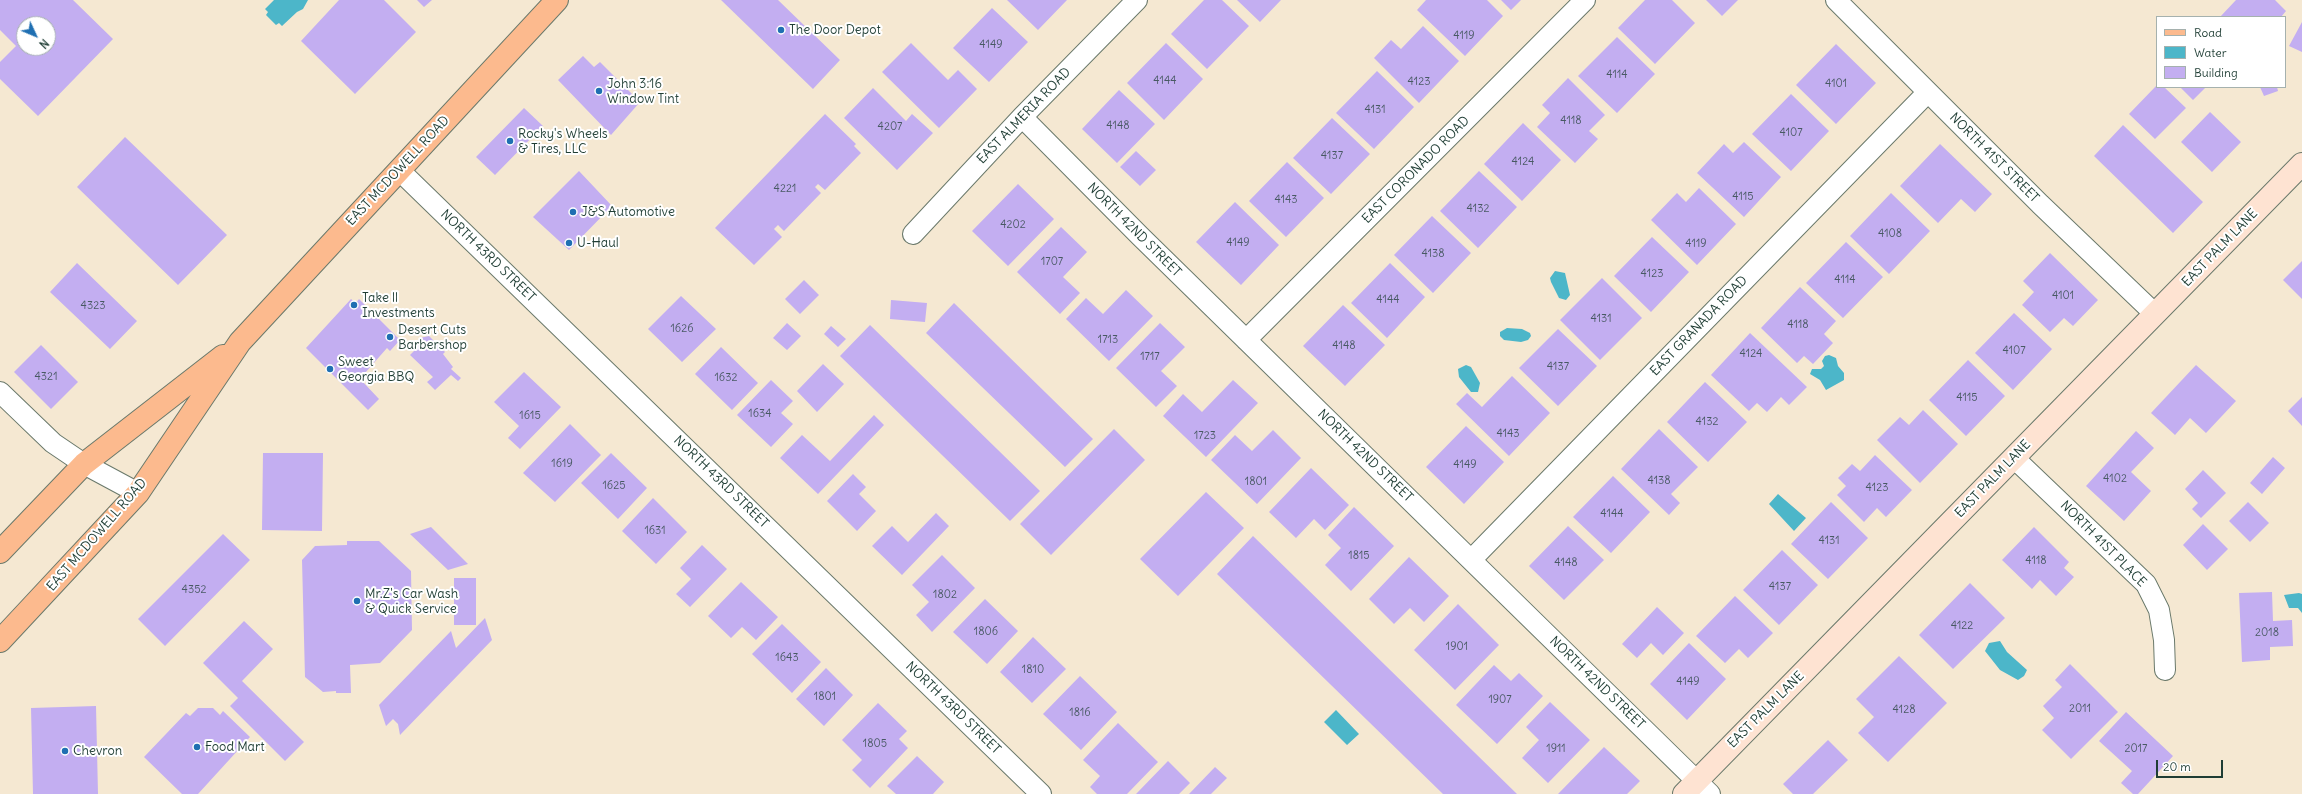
<!DOCTYPE html>
<html>
<head>
<meta charset="utf-8">
<style>
	body { margin:0 }
	#map { position:relative; width:2302px; height:794px; overflow:hidden; background:#f5e8d2; font-family:Delius,sans-serif }
	canvas { display:block }
	.legend { position:absolute; left:2156px; top:16px; width:130px; height:72px; box-sizing:border-box; background:#fff; border:1px solid #a5b1ae; margin:0; padding:5px 7px; list-style:none; font-size:12px; color:#1f3d34 }
	.legend li { display:flex; align-items:center; gap:8px; height:20px }
	.legend b { width:20px; border:1px solid #a5b1ae }
	.north { position:absolute; left:16px; top:16px; width:40px; height:40px; box-sizing:border-box; background:#fff; border:1px solid #a5b1ae; border-radius:50%; rotate:134deg; font-size:11px; font-weight:700; line-height:16px; text-align:center; color:#1f3d34 }
	.north::after { content:''; display:block; margin:auto; width:14px; height:18px; background:#1f6fb2; clip-path:polygon(50% 0,100% 100%,50% 72%,0 100%) }
	.scale { position:absolute; left:2156px; top:760px; width:67px; height:18px; box-sizing:border-box; border:2px solid #1f3d34; border-top:0; padding-left:5px; font-size:12px; line-height:14px; white-space:nowrap; color:#1f3d34; -webkit-text-stroke:3px #fff; paint-order:stroke }
</style>
</head>
<body>
<div id="map">
<canvas width="2302" height="794"></canvas>
<ul class="legend">
<li><b style="height:5px;background:#fcba8e"></b>Road</li>
<li><b style="height:11px;background:#4cb6c9"></b>Water</li>
<li><b style="height:11px;background:#c3aef1"></b>Building</li>
</ul>
<div class="north">N</div>
<div class="scale">20 m</div>
</div>
<script>
const g = document.querySelector('canvas').getContext('2d');
g.lineJoin = 'round';
function paint(path, color) { g.fillStyle = color; g.fill(path, 'evenodd'); }
const poly = rows => new Path2D(rows.map(r => 'M' + r).join(''));
function stroke(path, color, width, dash) { g.strokeStyle = color; g.lineWidth = width; g.lineCap = dash ? 'butt' : 'round'; g.setLineDash(dash || []); g.stroke(path); }
function write(font, color, halo, rows, align = 'center') {
  g.font = font + ' Delius,sans-serif'; g.lineWidth = 4; g.setLineDash([]); g.textBaseline = 'middle'; g.strokeStyle = halo; g.fillStyle = color; for (const [text, x, y, turn = 0] of rows) {
    g.save(); g.translate(x, y); g.rotate((+turn || 0) * Math.PI / 180); g.textAlign = isNaN(turn) ? turn : align; if (halo) g.strokeText(text, 0, 0); g.fillText(text, 0, 0); g.restore();
  }
}
paint(poly([
	[274,0,308,0,303,9,297,12,282,26,279,23,276,25,266,15,268,12,265,9],
	[1555,271,1565,273,1570,295,1566,300,1559,298,1551,282,1550,278],
	[1507,328,1522,329,1530,333,1531,336,1528,340,1521,342,1504,340,1500,336,1500,332],
	[1829,355,1836,358,1838,366,1844,373,1844,380,1826,390,1820,380,1810,374,1812,369,1821,369,1824,366,1822,361,1825,356],
	[1466,365,1471,367,1480,383,1478,392,1471,392,1459,377,1458,369],
	[1778,494,1806,518,1794,531,1769,504],
	[2299,593,2302,594,2302,613,2298,608,2289,608,2284,595],
	[2000,641,2007,652,2027,670,2024,676,2018,680,2000,670,1985,651,1989,643],
	[1336,710,1359,734,1347,745,1324,722]
]), '#4cb6c9');
paint(poly([
	[0,0,73,0,113,39,38,116,0,79,0,62,16,46,0,30],
	[24,24,48,24,48,48,24,48],
	[339,0,384,0,416,32,355,94,301,41],
	[417,0,432,0,424,7],
	[721,0,778,0,840,60,813,89],
	[1007,0,1067,0,1038,30],
	[1204,0,1222,0,1249,26,1207,69,1171,34],
	[1237,0,1281,0,1260,22],
	[1426,0,1487,0,1503,16,1465,56,1417,10],
	[1501,0,1521,0,1511,10],
	[1645,0,1672,0,1695,23,1655,64,1618,28],
	[1706,0,1738,0,1722,16],
	[2236,0,2275,0,2286,11,2281,17,2220,17],
	[992,8,1028,42,989,82,953,48],
	[2302,22,2302,52,2289,46],
	[1423,26,1459,61,1419,103,1374,58,1391,40,1401,49],
	[1617,37,1655,74,1617,113,1578,76],
	[911,43,948,80,958,70,977,89,939,128,882,72],
	[1166,43,1203,79,1164,120,1127,83],
	[1836,44,1876,83,1836,124,1796,85],
	[583,56,594,67,600,62,640,102,611,135,558,80],
	[1377,71,1414,107,1374,149,1336,113],
	[1568,78,1605,115,1589,131,1598,139,1575,163,1537,127,1550,113,1542,105],
	[2157,85,2164,87,2186,108,2155,139,2129,114],
	[2180,87,2206,87,2193,100],
	[2260,87,2277,87,2278,91,2264,96],
	[873,88,906,121,912,114,933,133,897,170,844,118],
	[1119,90,1155,124,1117,163,1082,129],
	[1791,94,1829,131,1791,171,1752,134],
	[524,108,543,126,495,175,476,157],
	[2210,112,2241,142,2212,172,2181,142],
	[825,114,856,144,854,146,861,153,825,190,818,184,815,187,821,193,784,231,778,225,774,229,782,237,754,265,715,228],
	[1332,118,1370,154,1331,194,1293,158],
	[1523,123,1561,160,1522,201,1484,164],
	[2123,125,2203,202,2173,233,2094,156],
	[125,137,227,235,178,285,77,187],
	[1744,142,1781,177,1744,217,1697,173,1724,144,1733,153],
	[1940,144,1992,194,1975,212,1961,199,1938,223,1900,186],
	[1136,151,1156,170,1140,186,1120,167],
	[1287,162,1324,198,1286,237,1249,201],
	[579,171,612,206,569,250,533,217],
	[1479,171,1517,207,1478,248,1440,211],
	[1018,184,1054,219,1008,266,972,231],
	[1699,188,1736,224,1697,265,1651,220,1677,193,1686,202],
	[1891,193,1930,231,1889,274,1850,236],
	[1235,202,1279,245,1241,285,1196,242],
	[1432,216,1471,253,1433,293,1394,255],
	[1061,227,1087,252,1063,277,1080,293,1060,314,1017,272],
	[1652,237,1689,272,1651,312,1614,276],
	[1846,242,1883,277,1843,318,1806,283],
	[2050,253,2098,300,2073,326,2064,318,2050,332,2022,305,2034,292,2023,281],
	[2302,261,2302,299,2283,280],
	[77,263,137,321,110,349,50,292],
	[1390,263,1425,297,1387,338,1351,303],
	[1602,278,1642,318,1600,360,1560,320],
	[804,280,819,295,800,314,785,299],
	[1800,287,1836,321,1824,334,1833,343,1813,364,1804,356,1797,363,1761,328],
	[1126,290,1153,316,1109,361,1066,319,1086,298,1103,314],
	[681,296,716,329,682,362,648,329],
	[351,299,356,303,359,299,400,340,390,351,387,348,365,373,368,375,362,381,379,399,368,410,306,348],
	[891,300,927,303,925,322,890,319],
	[954,303,1093,439,1065,467,926,333],
	[1343,305,1385,345,1345,386,1303,346],
	[2014,313,2052,349,2013,390,1975,353],
	[787,323,801,336,787,350,773,338],
	[1160,323,1185,347,1161,371,1177,386,1156,407,1116,368],
	[870,325,1040,491,1010,521,840,356],
	[831,326,846,339,838,347,824,334],
	[1558,329,1597,366,1558,406,1519,368],
	[1750,333,1807,387,1789,405,1781,397,1767,412,1757,403,1749,411,1711,375],
	[429,336,445,352,443,354,453,367,451,369,461,378,458,381,451,375,435,390,427,382,433,377,410,355,414,351,411,348,420,338],
	[41,345,78,382,51,409,14,372],
	[721,347,758,383,732,410,695,374],
	[1968,360,2005,396,1966,436,1929,400],
	[823,364,844,384,817,412,797,391],
	[2196,365,2236,401,2206,433,2190,418,2175,435,2151,413],
	[524,372,561,407,520,449,508,438,519,426,494,402],
	[1512,376,1550,413,1509,456,1456,404,1467,393,1482,407],
	[771,380,793,401,781,413,793,424,771,447,737,415],
	[1233,380,1258,403,1206,457,1163,416,1183,394,1202,412],
	[1705,382,1747,422,1708,462,1667,422],
	[2302,397,2302,426,2288,411],
	[1923,410,1958,444,1920,483,1877,440,1900,417,1909,425],
	[874,415,884,425,818,494,780,458,802,435,830,461],
	[570,424,601,455,555,502,523,473],
	[1466,426,1504,462,1464,504,1426,467],
	[1114,429,1145,460,1051,555,1020,524],
	[1659,429,1698,467,1671,494,1680,503,1669,515,1621,469],
	[1273,430,1301,458,1257,504,1211,460,1235,435,1252,451],
	[2136,431,2154,448,2131,472,2151,491,2124,521,2086,486],
	[263,453,323,453,322,531,262,530],
	[611,453,647,488,618,519,581,483],
	[1875,455,1912,490,1886,517,1877,508,1864,522,1837,495,1846,486,1838,478,1852,464,1860,471],
	[2273,457,2285,468,2262,494,2250,483],
	[1311,468,1349,505,1325,530,1314,519,1296,538,1269,512],
	[2203,470,2226,493,2201,518,2192,509,2198,503,2185,489],
	[853,474,866,487,859,494,876,511,857,531,827,501],
	[1613,476,1650,512,1611,553,1573,517],
	[1206,492,1244,528,1178,596,1140,559],
	[653,498,687,532,656,564,622,531],
	[1831,502,1868,538,1828,579,1791,544],
	[2248,502,2269,523,2250,542,2229,521],
	[1354,507,1394,546,1351,591,1325,565,1341,548,1328,535],
	[936,513,949,526,902,575,872,546,892,526,908,542],
	[2203,524,2228,549,2207,570,2183,545],
	[1568,526,1604,560,1564,600,1529,566],
	[431,527,468,564,448,570,410,534],
	[2034,527,2069,562,2064,568,2074,577,2056,596,2040,580,2032,589,2002,560],
	[223,534,250,560,165,646,138,619],
	[1253,536,1517,794,1443,794,1217,574],
	[347,541,379,541,411,571,412,630,380,663,350,665,351,693,336,693,336,691,323,692,305,677,302,560,315,546,347,545],
	[702,545,727,569,690,607,676,594,691,579,680,568],
	[1782,550,1818,585,1779,625,1743,590],
	[942,555,975,588,932,632,916,615,929,602,912,585],
	[1409,557,1449,596,1424,622,1410,608,1394,624,1369,599],
	[454,578,476,578,476,625,454,625],
	[741,582,778,617,756,640,742,627,731,638,708,616],
	[1970,583,2005,618,1953,669,1919,635],
	[2272,592,2273,621,2292,620,2293,646,2270,647,2270,660,2242,662,2239,593],
	[1735,596,1773,633,1748,658,1739,649,1725,663,1696,636],
	[985,599,1018,631,987,664,953,632],
	[1458,604,1499,645,1455,690,1414,650],
	[1657,607,1684,633,1663,655,1651,643,1637,658,1622,644],
	[485,618,492,640,400,735,398,724,393,719,386,726,379,705,451,631,456,648],
	[244,621,273,649,242,681,304,742,285,761,230,706,238,698,203,663],
	[782,624,821,662,792,693,752,654],
	[1033,637,1066,669,1032,703,1000,672],
	[1689,643,1726,679,1687,720,1650,684],
	[1899,656,1947,703,1888,762,1858,733,1874,717,1856,699],
	[2070,664,2118,712,2071,759,2042,730,2054,718,2043,706,2062,687,2055,680],
	[1494,665,1511,681,1519,673,1543,696,1497,744,1456,705],
	[826,668,853,695,824,726,796,699],
	[1080,676,1117,712,1081,750,1043,714],
	[1550,702,1590,740,1548,783,1522,758,1539,740,1526,727],
	[878,703,907,731,899,739,908,748,870,788,852,770,862,760,842,740],
	[96,706,98,794,33,794,31,708],
	[198,708,213,708,220,715,223,711,250,737,198,794,182,794,144,757,186,713,190,716],
	[2126,712,2173,756,2138,794,2133,794,2121,783,2132,771,2099,741],
	[1118,723,1158,762,1127,794,1097,794,1090,787,1100,776,1083,760],
	[1828,740,1848,760,1813,794,1793,794,1783,784],
	[1604,747,1640,781,1627,794,1558,794],
	[917,756,944,782,933,794,896,794,887,786],
	[1168,761,1190,783,1179,794,1136,794],
	[1215,767,1227,778,1211,794,1189,794]
]), '#c3aef1');
const street = poly([
	[1836,0,2040,204,2155,314],
	[1022,117,1140,236,1710,794],
	[399,170,1041,794],
	[913,234,1022,117,1137,0],
	[1246,340,1585,0],
	[0,392,53,443,84,464,138,493],
	[2014,458,2146,584,2159,610,2164,640,2165,670],
	[1471,560,1928,92]
]);
const secondary = poly([
	[1684,794,2302,164]
]);
const primary = poly([
	[0,552,84,464,223,356],
	[0,641,138,493,240,342,557,0]
]);
stroke(street, '#6a796b', 22);
stroke(secondary, '#6a796b', 24);
stroke(primary, '#6a796b', 24);
stroke(street, '#fff', 20);
stroke(secondary, '#fee3d2', 22);
stroke(primary, '#fcba8e', 22);
for (const [x, y, r, color] of [
	[781,30,4,"#1f6fb2"],
	[599,91,4,"#1f6fb2"],
	[510,141,4,"#1f6fb2"],
	[573,212,4,"#1f6fb2"],
	[569,243,4,"#1f6fb2"],
	[354,305,4,"#1f6fb2"],
	[390,337,4,"#1f6fb2"],
	[330,369,4,"#1f6fb2"],
	[357,601,4,"#1f6fb2"],
	[197,747,4,"#1f6fb2"],
	[65,751,4,"#1f6fb2"]
]) { const dot = new Path2D(); dot.arc(x, y, r, 0, 2 * Math.PI); g.fillStyle = color; g.fill(dot); stroke(dot, '#fff', 1.5); }
write('11px', '#485963', null, [
	["4119",1464,36],
	["4149",991,45],
	["4114",1617,75],
	["4144",1165,81],
	["4123",1419,82],
	["4101",1836,84],
	["4131",1375,110],
	["4118",1571,121],
	["4148",1118,126],
	["4207",890,127],
	["4107",1791,133],
	["4137",1332,156],
	["4124",1523,162],
	["4221",785,189],
	["4115",1743,197],
	["4143",1286,200],
	["4132",1478,209],
	["4202",1013,225],
	["4108",1890,234],
	["4149",1238,243],
	["4119",1696,244],
	["4138",1433,254],
	["1707",1052,262],
	["4123",1652,274],
	["4114",1845,280],
	["4101",2063,296],
	["4144",1388,300],
	["4323",93,306],
	["4131",1601,319],
	["4118",1798,325],
	["1626",682,329],
	["1713",1108,340],
	["4148",1344,346],
	["4107",2014,351],
	["4124",1751,354],
	["1717",1150,357],
	["4137",1558,367],
	["4321",46,377],
	["1632",726,378],
	["4115",1967,398],
	["1634",760,414],
	["1615",530,416],
	["4132",1707,422],
	["4143",1508,434],
	["1723",1205,436],
	["1619",562,464],
	["4149",1465,465],
	["4102",2115,479],
	["4138",1659,481],
	["1801",1256,482],
	["1625",614,486],
	["4123",1877,488],
	["4144",1612,514],
	["1631",655,531],
	["4131",1829,541],
	["1815",1359,556],
	["4118",2036,561],
	["4148",1566,563],
	["4137",1780,587],
	["4352",194,590],
	["1802",945,595],
	["4122",1962,626],
	["1806",986,632],
	["2018",2267,633],
	["1901",1457,647],
	["1643",787,658],
	["1810",1033,670],
	["4149",1688,682],
	["1801",825,697],
	["1907",1500,700],
	["2011",2080,709],
	["4128",1904,710],
	["1816",1080,713],
	["1805",875,744],
	["1911",1556,749],
	["2017",2136,749]
]);
write('13px', '#1f3d34', '#fff', [
	["The Door Depot",789,30],
	["John 3:16",607,84],
	["Window Tint",607,99],
	["Rocky's Wheels",518,134],
	["& Tires, LLC",518,149],
	["J&S Automotive",581,212],
	["U-Haul",577,243],
	["Take ll",362,298],
	["Investments",362,313],
	["Desert Cuts",398,330],
	["Barbershop",398,345],
	["Sweet",338,362],
	["Georgia BBQ",338,377],
	["Mr.Z's Car Wash",365,594],
	["& Quick Service",365,609],
	["Food Mart",205,747],
	["Chevron",73,751]
], 'left');
write('13px', '#1f3d34', '#fff', [
	["EAST ALMERIA ROAD",1024,116,-46],
	["NORTH 41ST STREET",1994,158,45],
	["EAST CORONADO ROAD",1416,170,-45],
	["EAST MCDOWELL ROAD",398,171,-47],
	["NORTH 42ND STREET",1134,230,45],
	["EAST PALM LANE",2220,248,-46],
	["NORTH 43RD STREET",488,256,44],
	["EAST GRANADA ROAD",1699,326,-46],
	["NORTH 42ND STREET",1365,456,44],
	["EAST PALM LANE",1993,479,-46],
	["NORTH 43RD STREET",721,482,44],
	["EAST MCDOWELL ROAD",97,535,-49],
	["NORTH 41ST PLACE",2103,544,45],
	["NORTH 42ND STREET",1597,683,44],
	["NORTH 43RD STREET",953,708,44],
	["EAST PALM LANE",1766,710,-45]
]);
</script>
</body>
</html>
